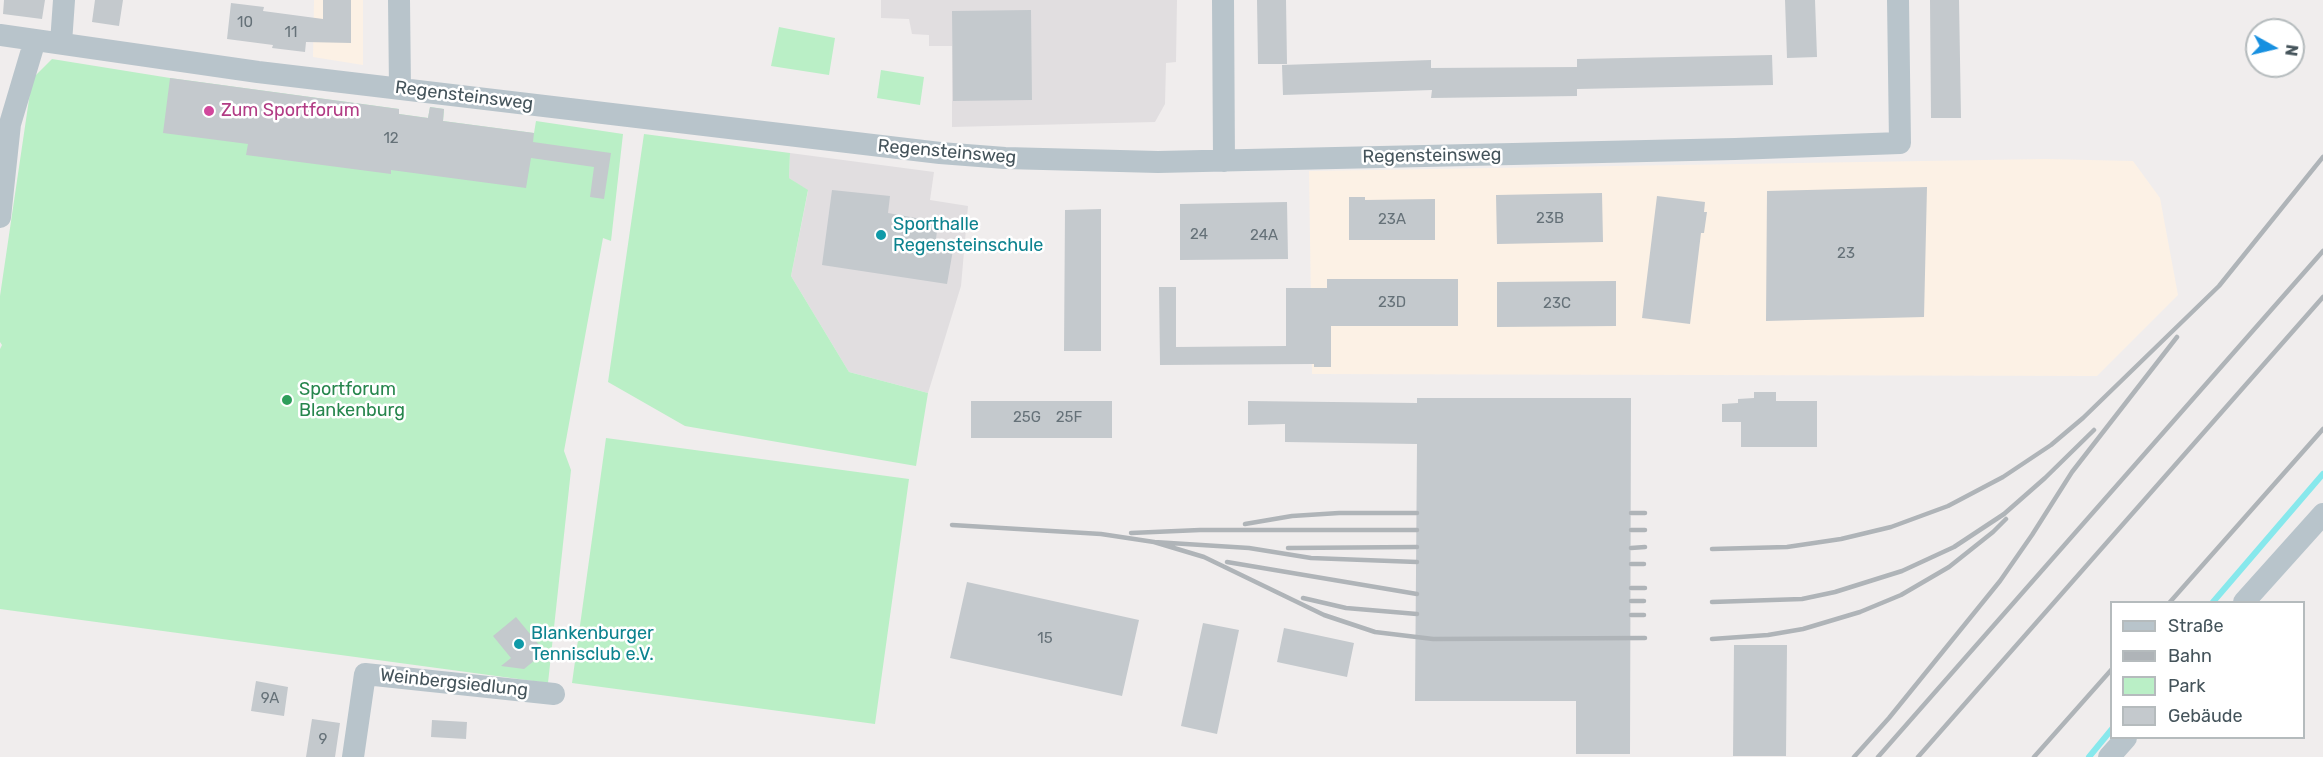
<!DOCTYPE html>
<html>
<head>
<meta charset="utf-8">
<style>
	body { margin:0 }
	#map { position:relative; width:2323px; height:757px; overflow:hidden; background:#f0eded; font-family:Rubik,sans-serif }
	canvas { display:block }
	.legend { position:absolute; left:2110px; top:601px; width:195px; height:138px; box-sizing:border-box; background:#fff; border:2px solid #b5bbbd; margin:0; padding:8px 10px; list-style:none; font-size:18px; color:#45545b }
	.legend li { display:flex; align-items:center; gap:12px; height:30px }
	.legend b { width:30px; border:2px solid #b5bbbd }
	.north { position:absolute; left:2245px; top:18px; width:60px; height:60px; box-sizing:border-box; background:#fff; border:2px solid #b5bbbd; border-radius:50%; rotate:98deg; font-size:16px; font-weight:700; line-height:24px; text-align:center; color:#45545b }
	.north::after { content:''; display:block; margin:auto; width:21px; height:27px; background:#1790e0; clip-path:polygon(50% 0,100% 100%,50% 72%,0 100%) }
</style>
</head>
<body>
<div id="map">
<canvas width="2323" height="757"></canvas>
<ul class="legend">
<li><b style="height:8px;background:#b8c4cb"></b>Straße</li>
<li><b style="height:8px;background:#afb4b8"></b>Bahn</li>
<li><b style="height:16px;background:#baefc6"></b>Park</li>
<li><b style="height:16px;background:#c4c9cd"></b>Gebäude</li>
</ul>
<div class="north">N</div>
</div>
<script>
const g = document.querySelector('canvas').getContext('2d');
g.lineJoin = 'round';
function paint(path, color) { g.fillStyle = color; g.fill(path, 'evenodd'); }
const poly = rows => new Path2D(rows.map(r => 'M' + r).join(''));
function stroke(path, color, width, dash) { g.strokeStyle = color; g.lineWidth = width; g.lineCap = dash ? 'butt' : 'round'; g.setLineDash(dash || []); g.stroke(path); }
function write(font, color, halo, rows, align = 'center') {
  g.font = font + ' Rubik,sans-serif'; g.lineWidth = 5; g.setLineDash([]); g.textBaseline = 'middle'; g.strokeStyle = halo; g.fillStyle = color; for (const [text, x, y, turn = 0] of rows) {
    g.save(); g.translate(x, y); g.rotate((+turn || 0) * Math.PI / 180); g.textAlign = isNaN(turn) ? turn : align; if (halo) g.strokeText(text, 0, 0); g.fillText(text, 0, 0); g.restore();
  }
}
paint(poly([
	[314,0,363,0,363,65,313,57],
	[2046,159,2133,161,2160,198,2178,295,2097,376,1312,374,1309,171]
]), '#fcf1e5');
paint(poly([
	[881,0,1177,0,1176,62,1166,63,1165,104,1155,122,952,127,952,46,929,46,929,35,912,34,909,19,881,18],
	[790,153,934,172,930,200,968,206,961,286,928,393,849,372,791,276,808,191,789,178]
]), '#e1dee0');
paint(poly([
	[779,27,835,38,829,75,771,66],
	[52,59,170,78,399,109,399,114,428,118,430,107,444,109,443,121,534,133,536,121,623,134,611,241,603,238,564,451,571,470,548,683,0,609,0,349,2,345,0,342,0,296,32,79],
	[881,70,924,77,920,105,877,98],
	[644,134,790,153,789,178,808,190,791,276,849,372,928,393,916,466,685,426,608,382],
	[606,438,909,479,875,724,572,683]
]), '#baefc6');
stroke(poly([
	[2213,602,2323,474],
	[2089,757,2112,729]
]), '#87e8ec', 6);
paint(poly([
	[4,0,45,0,42,19,3,14],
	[95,0,123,0,119,26,92,22],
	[323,0,351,0,351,43,306,42,305,52,272,48,273,45,227,39,231,3,264,7,263,11,323,19],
	[1257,0,1286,0,1287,64,1258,64],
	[1785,0,1815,0,1817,57,1787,58],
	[1930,0,1959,0,1961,118,1931,118],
	[1031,10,1032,100,953,101,952,11],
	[1772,55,1773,85,1577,89,1577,96,1431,98,1432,90,1283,95,1282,65,1431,60,1431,68,1577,67,1577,59],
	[170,78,399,109,399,114,428,118,430,107,444,109,443,121,534,133,533,142,611,153,604,199,590,197,594,167,531,158,526,188,391,170,391,174,246,155,248,144,163,133],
	[1927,187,1924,317,1766,321,1767,191],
	[832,190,890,196,888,213,938,222,935,248,953,250,947,284,822,265],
	[1602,193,1603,242,1497,244,1496,195],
	[1657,196,1705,202,1704,212,1707,212,1704,233,1701,233,1690,324,1642,318],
	[1349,197,1365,197,1365,200,1435,199,1435,240,1349,240],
	[1287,202,1288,259,1180,260,1180,204],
	[1101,209,1101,351,1064,351,1065,210],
	[1327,279,1458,279,1458,326,1331,326,1331,367,1314,367,1314,364,1160,365,1159,287,1176,287,1176,347,1286,346,1286,288,1327,288],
	[1616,281,1616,326,1497,327,1497,282],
	[1754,392,1776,392,1776,401,1817,401,1817,447,1741,447,1741,422,1722,422,1722,404,1738,403,1738,399,1754,398],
	[1417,398,1631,398,1630,754,1576,754,1576,701,1415,701,1417,444,1285,442,1285,424,1248,425,1248,401,1417,403],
	[971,401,1112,401,1112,438,971,438],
	[967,582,1139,620,1122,696,950,658],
	[516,617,545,652,524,669,501,666,511,658,493,636],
	[1203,623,1239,630,1217,734,1181,726],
	[1284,628,1354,643,1347,677,1277,662],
	[1734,645,1787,645,1786,756,1733,756],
	[256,681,288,687,284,716,251,711],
	[312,719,340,723,335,757,306,757],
	[432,720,467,722,466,739,431,737]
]), '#c4c9cd');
stroke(poly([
	[399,0,400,88],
	[1223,0,1224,161],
	[0,35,258,72,940,153,1005,158,1158,162,1735,149,1900,143,1898,0],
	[61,43,64,0],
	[0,217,10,124,35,40],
	[2244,602,2323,514],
	[353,757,365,674,554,694],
	[2109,757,2126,738]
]), '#b8c4cb', 22);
stroke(poly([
	[1631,513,1645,513],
	[1245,524,1292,516,1339,513,1417,513],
	[952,525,1101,534,1154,542,1249,548,1311,558,1417,562],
	[1631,530,1645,530],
	[1131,533,1200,530,1417,530],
	[1154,542,1204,557,1324,615,1375,632,1433,639,1645,638],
	[1288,548,1417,547],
	[1631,548,1645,547],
	[1712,549,1787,547,1841,539,1891,527,1948,506,2003,477,2051,445,2083,418,2219,286,2323,157],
	[1227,562,1417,594],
	[1631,564,1644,564],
	[1631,588,1645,588],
	[1303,598,1346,608,1417,614],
	[1631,601,1644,601],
	[1712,602,1802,599,1835,592,1902,571,1954,547,2004,514,2045,478,2094,430],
	[2170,602,2323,429],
	[1631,615,1644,615],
	[1712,639,1768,635,1803,629,1860,612,1901,595,1949,567,1993,532,2006,519],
	[1854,757,1889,718,2000,581,2032,535,2072,472,2177,337],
	[1878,757,2323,251],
	[1918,757,2323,297],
	[2034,757,2112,669]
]), '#afb4b8', 4.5);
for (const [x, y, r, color] of [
	[209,111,6,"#d1479c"],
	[881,235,6,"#0f9aa8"],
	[287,400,6,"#2e9e5b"],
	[519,644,6,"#0f9aa8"]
]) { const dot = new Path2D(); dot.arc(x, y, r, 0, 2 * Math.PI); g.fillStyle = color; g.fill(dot); stroke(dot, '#fff', 2); }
write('15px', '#657178', null, [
	["10",245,23],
	["11",291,33],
	["12",391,139],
	["23B",1550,219],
	["23A",1392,220],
	["24",1199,235],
	["24A",1264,236],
	["23",1846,254],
	["23D",1392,303],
	["23C",1557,304],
	["25G",1027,418],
	["25F",1069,418],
	["15",1045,639],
	["9A",270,699],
	["9",323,740]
]);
write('18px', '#45545b', '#fff', [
	["Regensteinsweg",464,96,7],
	["Regensteinsweg",947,152,5],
	["Regensteinsweg",1432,156,-1],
	["Weinbergsiedlung",454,683,6]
]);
write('18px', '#b23c85', '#fff', [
	["Zum Sportforum",221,111]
], 'left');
write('18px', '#0d838f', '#fff', [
	["Sporthalle",893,225],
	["Regensteinschule",893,246],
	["Blankenburger",531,634],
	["Tennisclub e.V.",531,655]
], 'left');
write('18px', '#27864d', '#fff', [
	["Sportforum",299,390],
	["Blankenburg",299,411]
], 'left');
</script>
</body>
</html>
